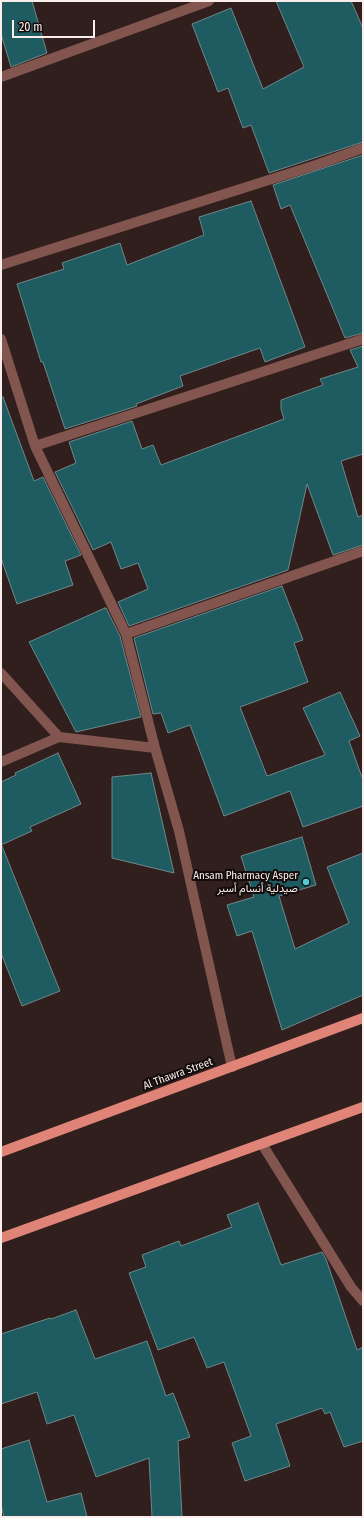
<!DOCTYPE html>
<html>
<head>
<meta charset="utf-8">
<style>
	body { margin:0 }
	#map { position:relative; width:364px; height:1518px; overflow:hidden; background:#301f1d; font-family:"Fira Sans Condensed",sans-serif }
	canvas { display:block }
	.frame { position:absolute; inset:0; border:2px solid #faeeec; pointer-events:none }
	.scale { position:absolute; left:12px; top:20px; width:83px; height:18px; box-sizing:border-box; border:2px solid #faeeec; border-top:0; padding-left:5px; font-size:12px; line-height:14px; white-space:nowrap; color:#faeeec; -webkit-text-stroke:3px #120b0a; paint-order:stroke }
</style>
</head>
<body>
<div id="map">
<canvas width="364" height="1518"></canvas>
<div class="frame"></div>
<div class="scale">20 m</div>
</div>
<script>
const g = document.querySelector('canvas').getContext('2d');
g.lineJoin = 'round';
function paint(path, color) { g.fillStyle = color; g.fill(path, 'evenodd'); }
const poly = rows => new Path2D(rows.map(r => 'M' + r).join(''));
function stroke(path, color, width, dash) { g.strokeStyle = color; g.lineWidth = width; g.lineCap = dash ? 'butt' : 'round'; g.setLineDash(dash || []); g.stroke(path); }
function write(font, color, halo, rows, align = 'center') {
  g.font = font + ' "Fira Sans Condensed",Vazirmatn,sans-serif'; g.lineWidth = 4; g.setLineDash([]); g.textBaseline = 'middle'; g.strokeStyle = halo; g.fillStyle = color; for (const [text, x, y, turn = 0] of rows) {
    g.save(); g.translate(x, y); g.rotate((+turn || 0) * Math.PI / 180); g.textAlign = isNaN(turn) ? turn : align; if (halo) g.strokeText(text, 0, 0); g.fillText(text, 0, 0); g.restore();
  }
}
const building = poly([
	[1,1,32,1,47,53,11,67,1,34,1,1],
	[276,1,351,1,363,28,363,142,269,173,251,125,243,128,228,88,218,92,192,24,231,8,263,89,304,67,276,1],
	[363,155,363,333,345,338,290,205,281,209,273,185,363,155],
	[251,201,305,347,265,362,260,348,180,376,183,386,136,404,137,406,65,429,43,362,41,362,17,284,64,269,62,263,120,243,127,265,204,235,199,217,251,201],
	[363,346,363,454,341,461,358,517,363,515,363,545,333,555,307,484,288,570,129,626,118,602,148,589,138,563,121,569,111,542,93,550,55,472,76,463,69,442,132,421,142,449,153,445,161,465,284,419,281,409,281,400,323,385,320,379,358,367,350,350,363,346],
	[3,397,34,481,43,477,81,555,65,561,73,585,17,604,1,558,1,398,3,397],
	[282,586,303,640,294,643,308,682,240,707,267,776,325,755,303,708,340,692,360,736,349,741,363,780,363,806,303,827,290,791,224,816,190,725,168,733,161,713,153,714,134,638,282,586],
	[105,608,106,608,120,636,141,717,76,732,29,642,105,608],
	[58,753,81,804,30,827,32,831,1,845,1,782,16,775,15,773,58,753],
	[151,773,174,873,112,858,112,777,151,773],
	[302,837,316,885,279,896,295,949,349,923,327,867,363,853,363,995,282,1030,252,931,237,936,227,905,254,897,241,856,302,837],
	[1,846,2,846,60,991,22,1006,1,953,1,846],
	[258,1203,281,1265,322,1252,326,1259,357,1350,363,1347,363,1441,344,1447,330,1412,325,1414,322,1408,276,1424,290,1466,245,1481,232,1443,251,1436,224,1362,207,1368,194,1337,158,1350,129,1273,146,1267,142,1255,179,1241,181,1246,232,1227,227,1215,258,1203],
	[76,1310,95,1359,147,1341,166,1396,173,1393,190,1437,178,1441,182,1517,152,1517,149,1458,96,1477,74,1415,47,1424,37,1392,1,1404,1,1334,50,1318,51,1319,76,1310],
	[29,1440,47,1502,81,1493,87,1517,4,1517,1,1505,1,1449,29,1440]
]);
paint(building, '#1f5c62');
stroke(building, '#708789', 1);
stroke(poly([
	[1,77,209,1],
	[1,265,316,165,363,148],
	[1,339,35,446,126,634,155,748,179,831,232,1067],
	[35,446,363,339],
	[126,634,363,551],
	[1,673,59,737,155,748],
	[1,762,59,737],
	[262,1144,351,1287,363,1301]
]), '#82554f', 10);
stroke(poly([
	[1,1152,363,1018],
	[1,1238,363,1107]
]), '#e18478', 10);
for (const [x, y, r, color] of [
	[306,882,4,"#52cbd8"]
]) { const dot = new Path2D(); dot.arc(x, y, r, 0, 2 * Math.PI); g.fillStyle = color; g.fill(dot); stroke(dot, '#120b0a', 1.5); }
write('11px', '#faeeec', '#120b0a', [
	["Ansam Pharmacy Asper",298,876],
	["صيدلية أنسام أسبر",298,889]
], 'right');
write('11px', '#faeeec', '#120b0a', [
	["Al Thawra Street",178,1074,-20]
]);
</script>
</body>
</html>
